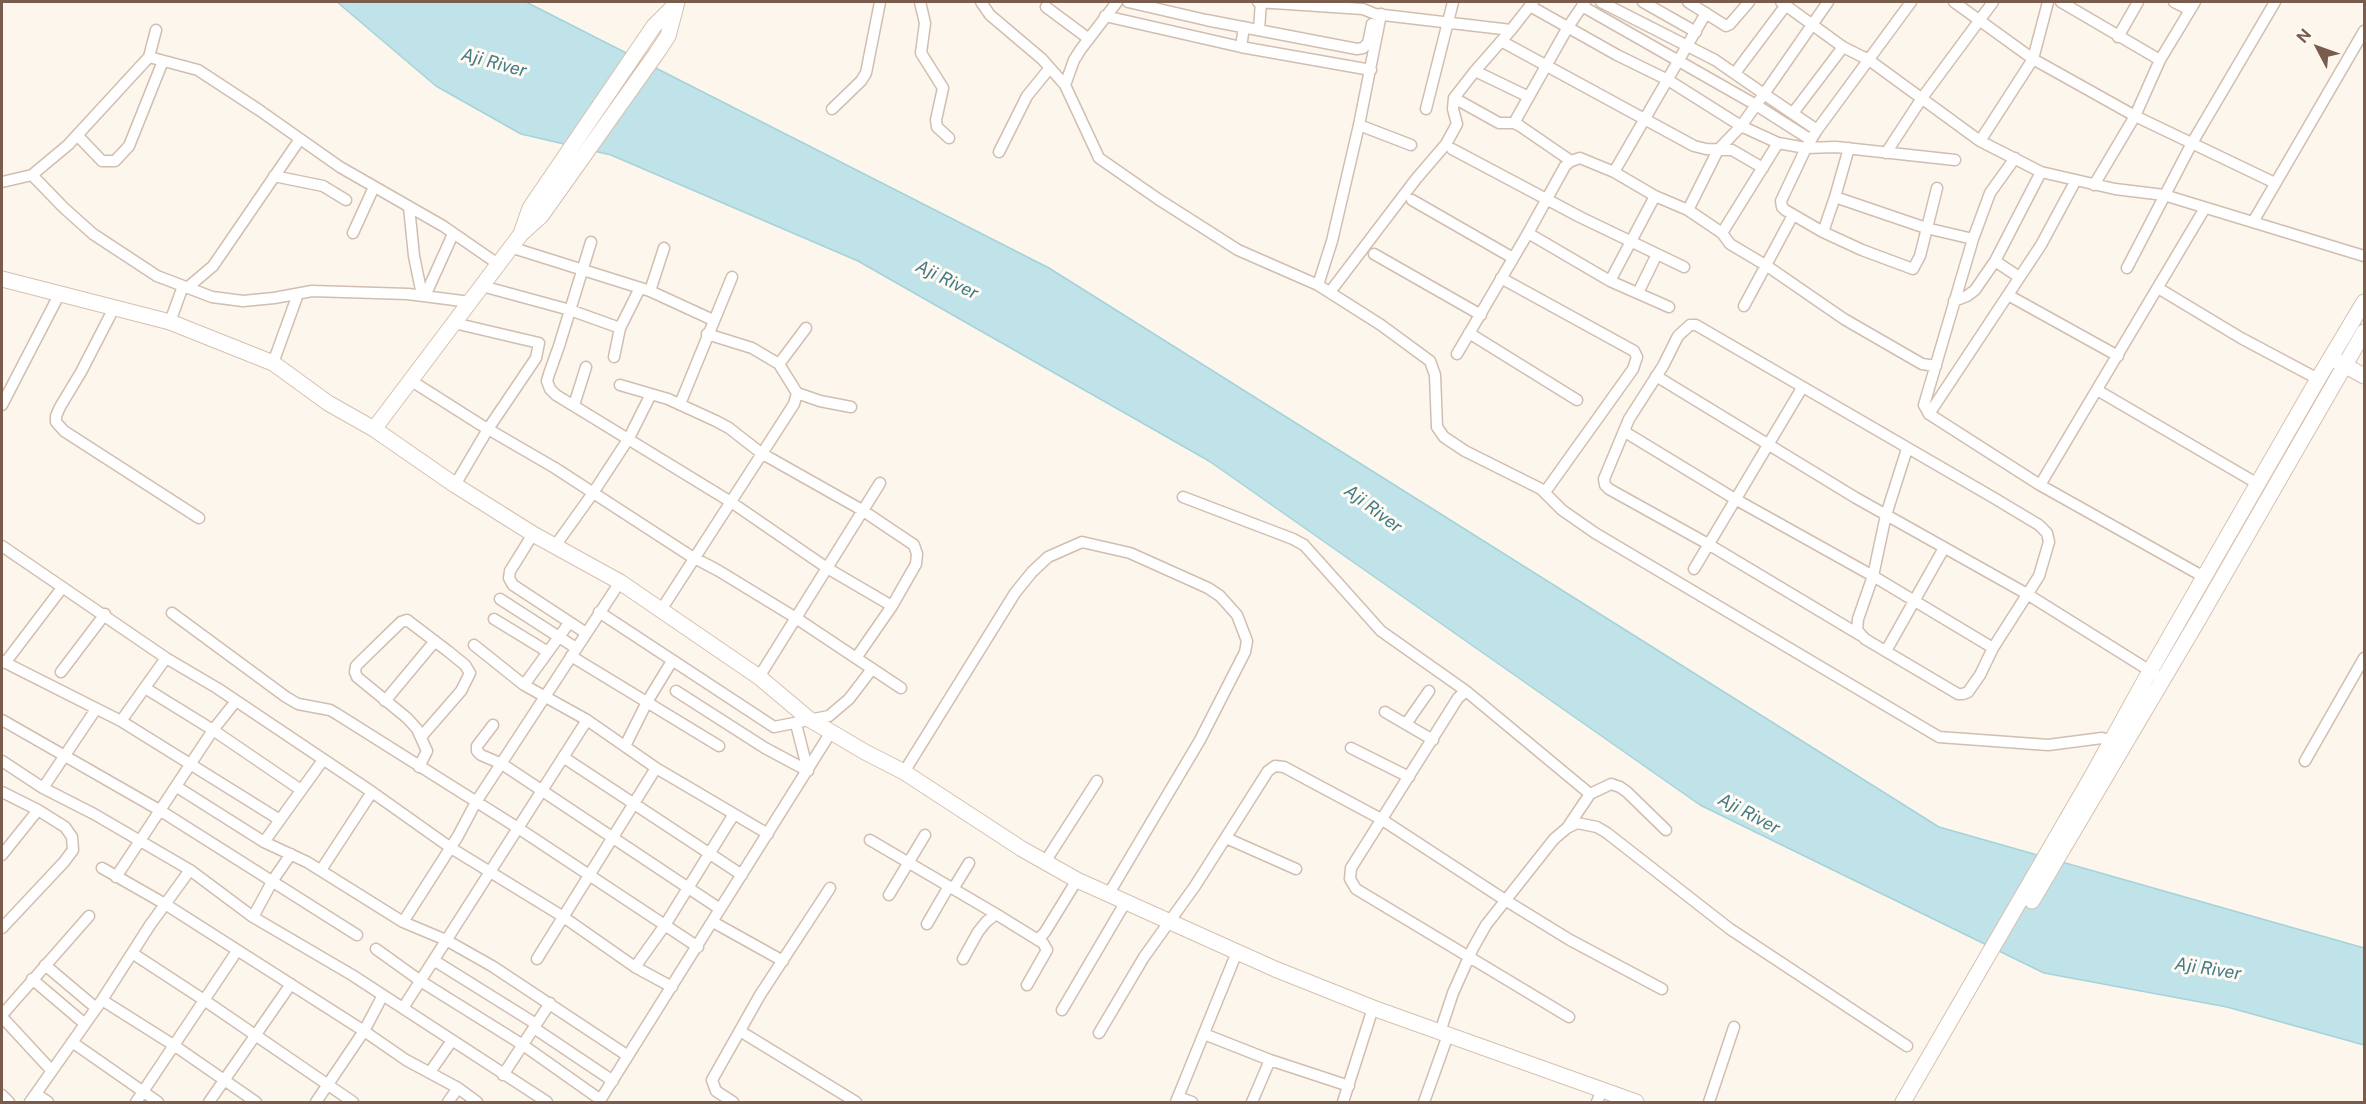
<!DOCTYPE html>
<html>
<head>
<meta charset="utf-8">
<style>
	body { margin:0 }
	#map { position:relative; width:2366px; height:1104px; overflow:hidden; background:#fdf6ec; font-family:"Public Sans",sans-serif }
	canvas { display:block }
	.frame { position:absolute; inset:0; border:3px solid #7a5c4d; pointer-events:none }
	.north { position:absolute; left:2288px; top:18px; width:60px; height:60px; -webkit-text-stroke:4px #fffaf3; paint-order:stroke; rotate:311deg; font-size:16px; font-weight:700; line-height:24px; text-align:center; color:#7a5c4d }
	.north::after { content:''; display:block; margin:auto; width:21px; height:27px; background:#7a5c4d; clip-path:polygon(50% 0,100% 100%,50% 72%,0 100%) }
</style>
</head>
<body>
<div id="map">
<canvas width="2366" height="1104"></canvas>
<div class="frame"></div>
<div class="north">N</div>
</div>
<script>
const g = document.querySelector('canvas').getContext('2d');
g.lineJoin = 'round';
function paint(path, color) { g.fillStyle = color; g.fill(path, 'evenodd'); }
const poly = rows => new Path2D(rows.map(r => 'M' + r).join(''));
function stroke(path, color, width, dash) { g.strokeStyle = color; g.lineWidth = width; g.lineCap = dash ? 'butt' : 'round'; g.setLineDash(dash || []); g.stroke(path); }
function write(font, color, halo, rows, align = 'center') {
  g.font = font + ' "Public Sans",sans-serif'; g.lineWidth = 6; g.setLineDash([]); g.textBaseline = 'middle'; g.strokeStyle = halo; g.fillStyle = color; for (const [text, x, y, turn = 0] of rows) {
    g.save(); g.translate(x, y); g.rotate((+turn || 0) * Math.PI / 180); g.textAlign = isNaN(turn) ? turn : align; if (halo) g.strokeText(text, 0, 0); g.fillText(text, 0, 0); g.restore();
  }
}
const water = poly([
	[337,2,526,2,1049,268,1939,827,2364,948,2364,1045,2227,1007,2044,973,1700,805,1209,461,858,261,611,155,521,134,436,86,337,2]
]);
paint(water, '#bfe3e8');
stroke(water, '#a5d3da', 1.5);
const street = poly([
	[920,2,925,23,921,53,943,88,936,120,937,127,949,138],
	[981,2,990,15,1042,59,1065,85,1099,158,1158,199,1238,250,1318,285],
	[1128,2,1206,20,1357,49,1363,48,1368,43,1372,24],
	[1258,2,1363,9,1375,14,1511,30],
	[1601,2,1715,60,1764,94,1828,2],
	[1643,2,1696,32],
	[1688,2,1726,26,1730,24,1749,2],
	[1781,2,1843,47,1869,60,1980,141,2041,172,2115,189,2164,195,2364,256],
	[1954,2,2033,59,2135,116,2275,183],
	[2061,2,2160,60],
	[2174,2,2190,10],
	[1530,6,1617,55,1668,80,1741,126,1778,143,1806,148,1836,147,1955,160],
	[1582,6,1756,105,1811,140],
	[1046,7,1089,39],
	[1706,13,1614,172,1655,196,1688,210,1722,233,1778,143],
	[1381,14,1359,125,1332,241,1318,285,1381,325,1430,361,1435,375,1437,427,1444,437,1465,451,1541,489,1562,510,1595,533,1939,737,2048,745,2102,738,2117,743],
	[1105,16,1241,47],
	[1244,27,1241,47,1371,70],
	[1259,29,1261,2],
	[2118,37,2138,2],
	[1501,41,1694,146,1706,149,1732,150,1763,168],
	[149,57,198,70,259,110,340,167,443,226,498,264],
	[1475,71,1529,97],
	[1735,73,1786,5],
	[1065,85,1074,60,1081,49,1117,2],
	[1454,98,1499,123,1514,123,1520,126,1571,161],
	[832,109,861,81,866,73,880,2],
	[1426,109,1453,2],
	[1793,113,1843,47],
	[1514,123,1568,27,1585,2],
	[1359,125,1411,145],
	[1817,130,1806,148,1781,201,1782,207,1785,210,1823,232,1862,250,1913,269,1920,256,1937,188],
	[77,135,102,161,115,161,129,146,163,61],
	[1980,141,2033,59,2048,2],
	[1452,149,1580,217,1684,267],
	[999,152,1027,96,1049,69],
	[1886,153,1922,98,1993,2],
	[2015,158,1990,193,1973,239,1924,405,1929,414,2040,485,2204,577],
	[32,175,64,208,93,234,157,276,212,297,243,301,274,298,312,291,408,294,470,302],
	[274,176,323,186,346,200],
	[2,182,32,175,68,145,149,57,156,30],
	[2094,185,2135,116,2160,60,2195,2],
	[1655,196,1610,281,1669,307],
	[1835,197,1849,148],
	[1412,200,1513,258],
	[409,207,414,256,422,295],
	[1688,210,1718,150,1741,126,1764,94,1817,130,1911,2],
	[2253,222,2364,31],
	[1823,232,1835,197,1926,228,1973,239],
	[353,233,374,187],
	[1528,233,1565,166,1571,161,1580,158,1614,172],
	[1722,233,1730,244,1767,266,1844,319,1922,364,1936,366],
	[591,242,559,346,549,374,547,381,550,389,556,395,731,502,827,568,892,606],
	[510,247,650,291,713,320],
	[1374,254,1481,315],
	[1995,261,2019,277],
	[2127,268,2192,143,2275,2],
	[1501,278,1634,351,1637,357,1633,369,1545,492],
	[482,286,570,310,620,328],
	[187,288,213,266,300,139],
	[2158,288,2241,338,2318,379],
	[650,291,664,248],
	[1330,292,1416,179,1446,144,1457,124,1453,109,1454,98,1475,71,1511,30,1533,2],
	[1638,293,1657,254],
	[2008,295,2118,356],
	[425,296,453,234],
	[1954,301,1967,296,1975,290,1995,261,2041,172],
	[115,306,81,372,60,407,56,416,56,422,64,431,199,518],
	[1744,306,1793,215],
	[170,322,183,286],
	[454,323,539,343,536,358,488,429,455,485],
	[1469,333,1577,400],
	[1457,354,1528,233,1610,281],
	[614,357,620,328,640,288],
	[273,363,298,294],
	[779,364,806,328],
	[1656,376,1856,498,2027,594,2155,674],
	[410,380,481,425,555,468,689,555,719,571,796,618,901,688],
	[620,385,668,399,716,421,729,428,761,453,862,510,914,545,917,554,916,564,892,606,856,658],
	[2097,390,2258,484],
	[797,393,820,401,851,407],
	[680,404,732,277],
	[2,405,60,293],
	[574,405,586,367],
	[1929,414,2041,245,2076,180],
	[1625,432,1735,499,1873,576,1993,648],
	[2040,485,2205,208],
	[1183,497,1293,539,1304,545,1381,631,1466,691],
	[533,534,510,571,509,578,513,585,586,633],
	[2,546,166,658,217,688,372,792,451,848,562,916,635,967,672,987],
	[555,546,593,493,629,438,651,394],
	[1694,569,1802,388],
	[500,599,576,648],
	[661,610,794,404,797,393,779,364,752,348,707,334],
	[599,612,774,727,829,716,849,699,872,669],
	[172,613,286,697,298,704,330,710,337,714,518,828,698,947],
	[494,619,548,652],
	[1860,635,1708,544,1609,489,1605,485,1604,479,1629,419,1663,366,1678,336,1690,325,1696,325,1994,498,2039,525,2047,533,2049,542,2039,576,1993,648,1980,675,1968,692,1963,694,1958,694,1865,639,1857,630,1858,619,1873,576,1886,515,1907,449],
	[474,645,524,685,587,720,656,768,768,834],
	[1886,651,1944,548],
	[571,656,719,746],
	[2,661,121,721,166,658],
	[5,663,62,588],
	[61,672,105,614],
	[759,677,880,483],
	[524,685,569,623],
	[145,688,213,730,301,790],
	[676,691,765,748,808,771],
	[385,701,435,641],
	[1385,712,1433,740],
	[2,720,161,811,357,935],
	[121,721,280,820],
	[796,724,808,771],
	[1406,724,1429,691],
	[493,725,477,746,477,751,481,755,502,764,720,909],
	[625,746,647,702,672,661],
	[1351,748,1409,777],
	[563,757,742,875],
	[2,761,43,788,94,814,190,870,253,917,352,975,547,1102],
	[2305,761,2364,658],
	[419,767,427,751,417,729,407,718,357,677,355,672,356,666,363,659,401,622,407,620,449,652,465,665,470,673,461,691,421,737],
	[904,772,1015,593,1032,572,1048,557,1082,542,1130,553,1208,588,1220,596,1237,615,1247,641,1245,652,1200,740,1108,895],
	[177,787,264,842,307,862,403,922,446,940,492,966,628,1056],
	[43,788,96,709],
	[2,792,38,810,65,827,72,837,73,850,64,862,2,928],
	[1567,828,1590,794,1611,784,1620,787,1627,792,1666,830],
	[1226,838,1296,869],
	[870,840,996,914],
	[264,842,323,760],
	[2,855,38,810],
	[1045,862,1097,781],
	[102,868,165,904,364,1031,406,1060,458,1088,477,1102],
	[321,870,372,792],
	[116,877,213,730,236,701],
	[953,889,969,863],
	[889,895,925,835],
	[253,917,273,880,291,854],
	[403,922,458,836,476,802,620,582],
	[713,922,783,961],
	[927,924,949,886],
	[376,949,422,982,523,1045,601,1100],
	[132,953,204,1000,353,1102],
	[537,959,656,768],
	[963,959,978,932,986,922,996,914,1038,940,1045,932,1077,880],
	[435,961,536,1024],
	[45,965,96,1008],
	[635,967,665,925,734,814],
	[32,979,85,1024],
	[1027,985,1047,950,1043,943,1038,940],
	[102,1000,175,1046,256,1102],
	[403,1008,587,720],
	[1062,1010,1125,903],
	[2,1015,89,916],
	[2,1017,52,1071],
	[1569,1017,1356,889,1350,879,1351,868,1458,698,1466,691,1590,794],
	[534,1028,613,1081],
	[740,1031,856,1102],
	[1440,1032,1453,993,1473,948,1486,925,1554,839,1567,828,1577,823,1597,827,1607,833,1730,929,1907,1046],
	[1099,1033,1144,957,1195,886,1268,771,1275,766,1284,767,1381,819,1505,900,1570,940,1662,989],
	[1204,1034,1270,1060,1349,1086],
	[72,1042,158,1102],
	[430,1072,451,1042],
	[503,1075,550,1003],
	[36,1094,48,1102],
	[2,1095,9,1102],
	[1178,1097,1192,1102],
	[30,1102,102,1000,150,925,190,870],
	[136,1102,237,951],
	[209,1102,291,984],
	[316,1102,364,1031,383,995],
	[448,1102,458,1088],
	[599,1102,831,732],
	[733,1102,716,1091,712,1080,760,995,830,888],
	[1176,1102,1237,952],
	[1252,1102,1270,1060],
	[1343,1102,1373,1008],
	[1424,1102,1448,1035],
	[1597,1102,1602,1090],
	[1709,1102,1734,1027]
]);
const secondary = poly([
	[522,231,530,208,654,26,676,4],
	[2,279,170,322,273,363,328,403,374,429,455,485,533,534,620,582,759,677,809,719,865,752,904,772,1022,849,1077,880,1275,969,1373,1008,1636,1102],
	[2335,360,2364,376],
	[374,429,521,234,541,216,656,54,668,36,677,2],
	[2032,901,2197,622,2364,332],
	[1903,1102,2092,776,2150,671,2318,379,2364,302]
]);
stroke(street, '#d1beb0', 13);
stroke(secondary, '#d6c0b0', 17);
stroke(street, '#fff', 10);
stroke(secondary, '#fff', 15);
write('italic 18px', '#437c86', '#fffaf3', [
	["Aji River",494,63,15],
	["Aji River",947,280,26],
	["Aji River",1373,509,37],
	["Aji River",1749,814,28],
	["Aji River",2208,969,9]
]);
</script>
</body>
</html>
